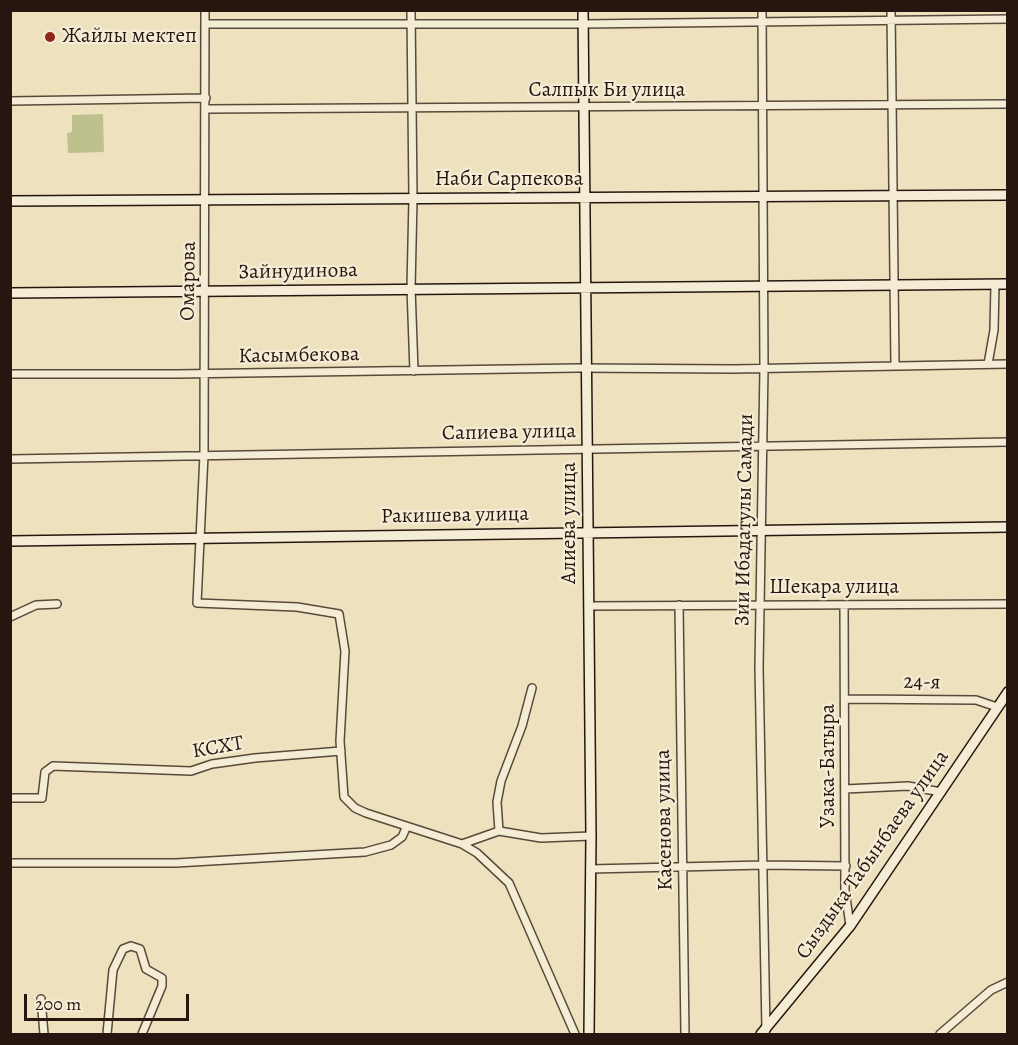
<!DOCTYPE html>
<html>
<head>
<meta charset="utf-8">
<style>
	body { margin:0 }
	#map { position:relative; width:1018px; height:1045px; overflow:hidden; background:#eee1be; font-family:Alegreya,serif }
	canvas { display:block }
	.frame { position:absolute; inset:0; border:12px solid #26160f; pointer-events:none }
	.scale { position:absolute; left:24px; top:994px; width:165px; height:27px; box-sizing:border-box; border:3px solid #26160f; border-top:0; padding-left:8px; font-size:18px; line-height:21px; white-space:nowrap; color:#26160f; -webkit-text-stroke:4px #f4ecd5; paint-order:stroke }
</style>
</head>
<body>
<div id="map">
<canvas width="1018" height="1045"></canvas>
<div class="frame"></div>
<div class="scale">200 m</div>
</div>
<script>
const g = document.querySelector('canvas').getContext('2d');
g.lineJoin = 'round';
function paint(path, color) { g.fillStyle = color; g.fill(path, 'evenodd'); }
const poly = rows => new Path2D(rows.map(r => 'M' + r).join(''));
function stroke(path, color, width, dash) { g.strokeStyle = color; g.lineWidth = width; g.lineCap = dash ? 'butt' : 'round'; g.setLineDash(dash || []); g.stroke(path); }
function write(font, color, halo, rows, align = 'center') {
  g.font = font + ' Alegreya,serif'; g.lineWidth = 4.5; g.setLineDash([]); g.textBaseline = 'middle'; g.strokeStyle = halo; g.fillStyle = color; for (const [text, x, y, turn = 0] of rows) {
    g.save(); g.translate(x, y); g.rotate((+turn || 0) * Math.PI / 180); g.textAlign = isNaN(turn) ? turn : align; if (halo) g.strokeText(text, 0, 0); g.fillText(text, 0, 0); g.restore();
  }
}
paint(poly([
	[103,114,104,152,68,153,67,133,72,132,72,115]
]), '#bec18e');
const street = poly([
	[205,10,204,455,197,603,297,607,339,614,345,651,340,741,344,797,355,808,366,813,462,844,477,853,509,883,575,1034],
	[411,10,413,199,411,288,414,371],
	[762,10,764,368,759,667,766,1030],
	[891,10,895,366],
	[205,24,583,24,1008,19],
	[10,101,206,98],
	[206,109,1008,104],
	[988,364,994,330,995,284],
	[10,374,177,374,578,368,733,369,1008,364],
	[10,459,1008,442],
	[679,605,685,1034],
	[844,605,845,890,850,926],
	[589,606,1008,604],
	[10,617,36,605,57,604],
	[846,699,976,700,997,707],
	[845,789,908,786,941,792],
	[10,798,42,798,45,772,53,766,191,771,212,764,255,758,341,751],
	[499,831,497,802,501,781,522,726,532,688],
	[462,844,499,831,541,838,591,836],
	[10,863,176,863,365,852,391,845,402,837,406,828],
	[590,869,764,865,846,866],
	[41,999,44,1034],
	[107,1034,113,970,123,949,131,946,140,949,146,969,162,978,162,986,142,1034],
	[940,1034,991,990,1008,982]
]);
const secondary = poly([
	[583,10,591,836,589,1034],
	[10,201,1008,195],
	[10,293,1008,284],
	[10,541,1008,527],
	[761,1034,850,926,1008,692]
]);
stroke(street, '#58493b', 10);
stroke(secondary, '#26160f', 12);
stroke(street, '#f4ecd5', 7);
stroke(secondary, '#f4ecd5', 9);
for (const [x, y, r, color] of [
	[50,37,6,"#8f2418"]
]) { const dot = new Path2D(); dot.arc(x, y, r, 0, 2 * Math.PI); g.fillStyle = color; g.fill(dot); stroke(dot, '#f4ecd5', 2); }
write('21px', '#26160f', '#f4ecd5', [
	["Жайлы мектеп",62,37]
], 'left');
write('21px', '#26160f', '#f4ecd5', [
	["Салпык Би улица",607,91],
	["Наби Сарпекова",509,180],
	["Зайнудинова",298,272,-1],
	["Омарова",189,281,-89],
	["Касымбекова",299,356,-1],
	["Сапиева улица",509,433,-1],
	["Ракишева улица",455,516,-1],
	["Зии Ибадатулы Самади",745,520,-89],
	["Алиева улица",570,523,-90],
	["Шекара улица",834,588],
	["24-я",922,683,1],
	["КСХТ",218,748,-10],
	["Узака-Батыра",829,766,-90],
	["Касенова улица",665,820,-91],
	["Сыздыка Табынбаева улица",873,855,-55]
]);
</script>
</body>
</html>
